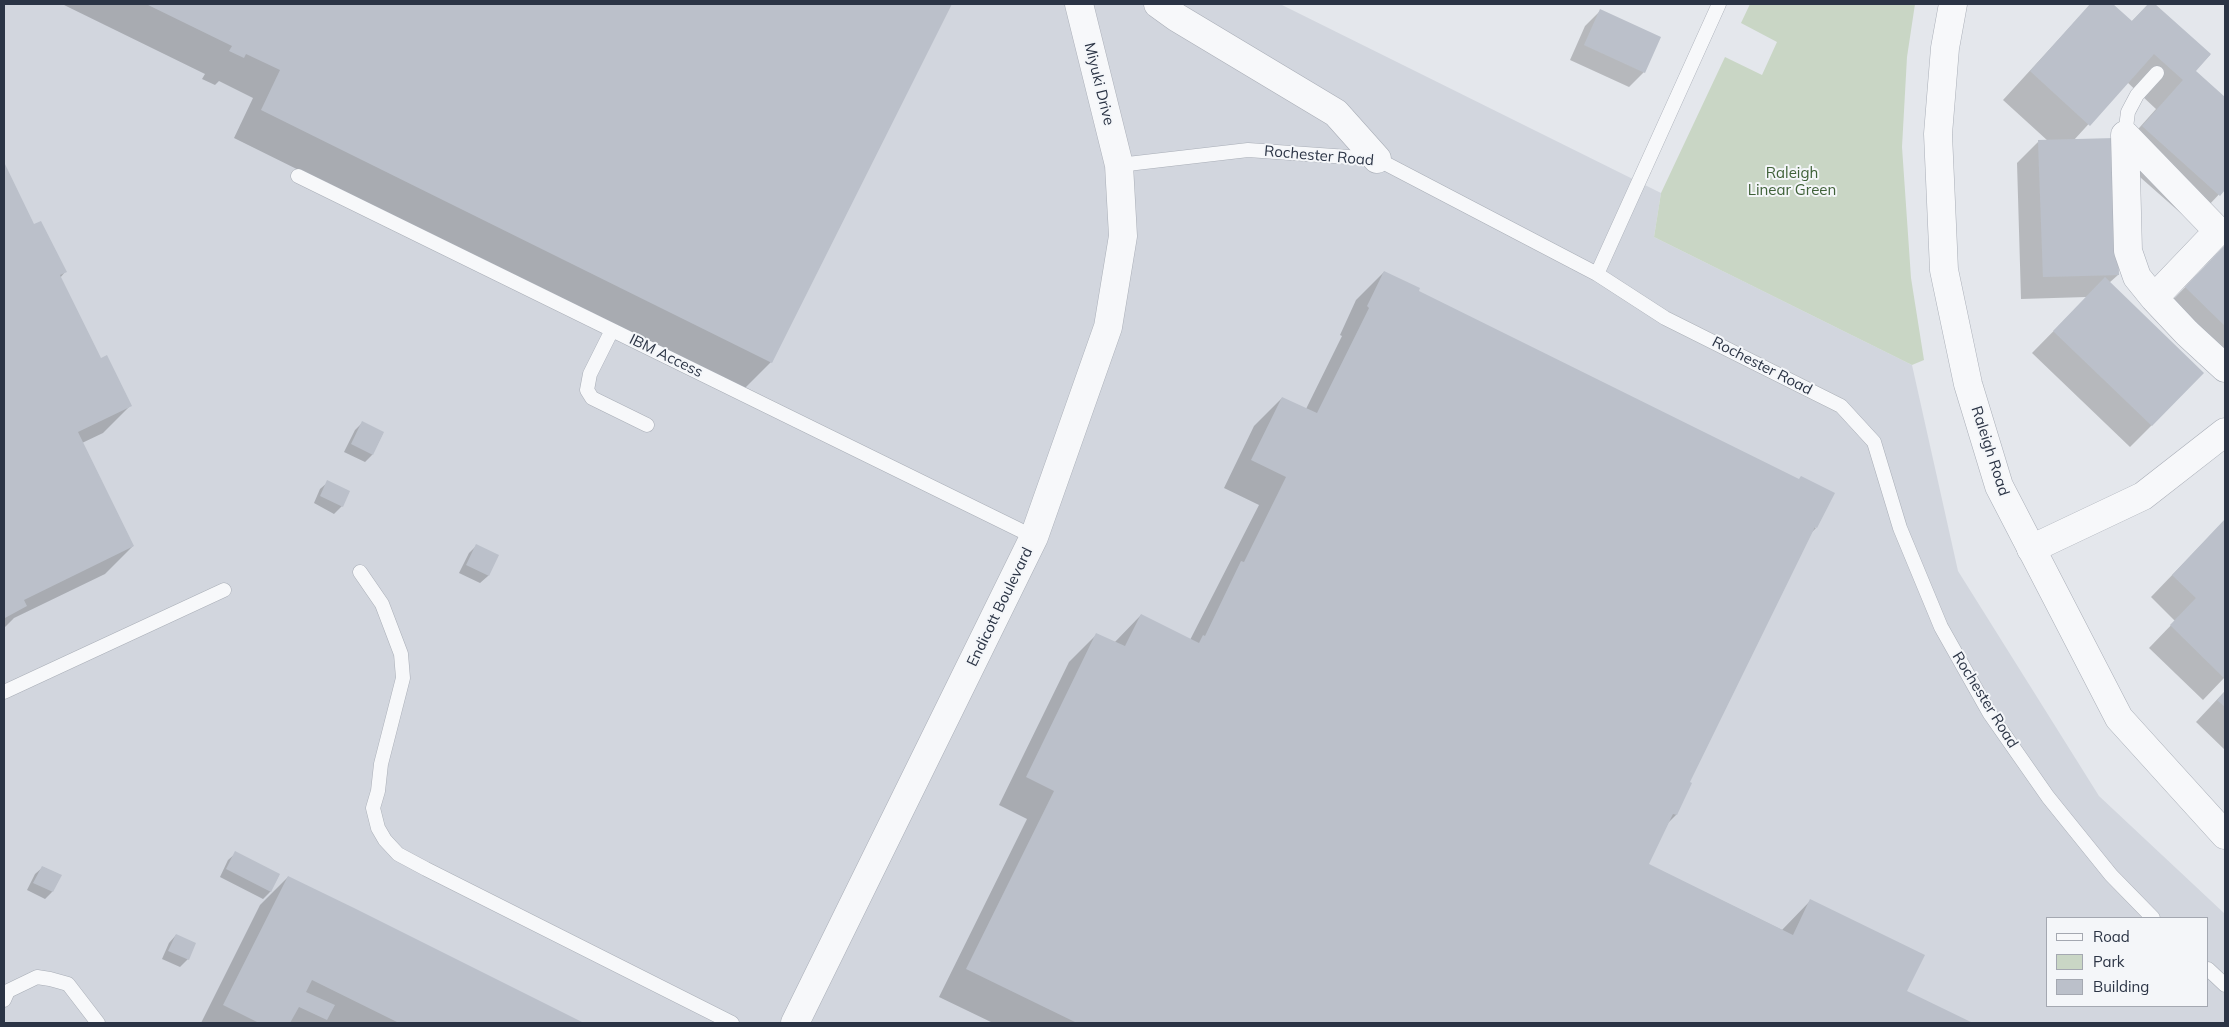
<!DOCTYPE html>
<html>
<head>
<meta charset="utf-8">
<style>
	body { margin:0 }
	#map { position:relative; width:2229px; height:1027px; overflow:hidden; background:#e4e7ec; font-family:Mulish,sans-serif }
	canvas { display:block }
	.frame { position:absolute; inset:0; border:5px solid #2b3445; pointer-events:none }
	.legend { position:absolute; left:2046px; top:917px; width:162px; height:90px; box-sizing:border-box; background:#f4f6f9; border:1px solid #a4a8b1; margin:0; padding:6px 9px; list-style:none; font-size:15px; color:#2b3445 }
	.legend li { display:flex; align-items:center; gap:10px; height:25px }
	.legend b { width:25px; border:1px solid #a4a8b1 }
</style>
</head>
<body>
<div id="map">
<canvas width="2229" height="1027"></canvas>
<div class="frame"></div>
<ul class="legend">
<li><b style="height:6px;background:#f7f8fa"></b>Road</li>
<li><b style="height:14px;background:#c9d6c5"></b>Park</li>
<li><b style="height:14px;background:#bbc0ca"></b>Building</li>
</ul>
</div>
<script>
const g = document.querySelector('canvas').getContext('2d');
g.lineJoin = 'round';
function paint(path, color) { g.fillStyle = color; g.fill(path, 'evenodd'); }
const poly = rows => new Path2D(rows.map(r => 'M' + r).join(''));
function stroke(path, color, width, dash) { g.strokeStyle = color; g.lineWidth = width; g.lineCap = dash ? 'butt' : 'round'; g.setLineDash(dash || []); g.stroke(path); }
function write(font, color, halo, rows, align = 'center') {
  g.font = font + ' Mulish,sans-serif'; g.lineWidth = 4; g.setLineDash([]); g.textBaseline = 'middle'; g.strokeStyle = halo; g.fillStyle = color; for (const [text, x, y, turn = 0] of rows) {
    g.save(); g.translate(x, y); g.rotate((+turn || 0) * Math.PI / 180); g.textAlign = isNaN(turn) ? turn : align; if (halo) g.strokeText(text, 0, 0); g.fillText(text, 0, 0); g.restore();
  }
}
paint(poly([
	[4,4,1280,4,1661,193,1654,237,1912,365,1958,571,2099,796,2225,914,2225,1023,4,1023],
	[2048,918,2208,918,2208,1006,2048,1006]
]), '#d2d6de');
paint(poly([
	[1750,4,1915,4,1907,57,1902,147,1911,278,1924,360,1912,365,1654,237,1661,193,1725,57,1762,75,1777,42,1741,23]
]), '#c9d6c5');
paint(poly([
	[62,4,950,4,771,362,743,390,234,138,253,98,219,81,215,85,202,79,205,74],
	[2091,4,2111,4,2131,22,2149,4,2153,4,2210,55,2195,71,2225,99,2225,188,2192,223,2115,155,2156,109,2127,82,2074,140,2118,275,2109,283,2152,425,2130,447,2032,353,2087,297,2021,299,2017,163,2039,141,2048,141,2003,100],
	[1600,11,1644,72,1629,87,1570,60,1585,26],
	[4,165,34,226,65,272,60,278,100,360,131,405,103,433,82,443,133,546,105,574,14,618,4,628],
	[2225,246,2225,361,2164,309],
	[1384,272,1816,528,1811,533,1688,783,1676,815,1668,823,1647,864,1782,930,1811,900,1905,991,1970,1023,993,1023,939,997,1027,819,999,805,1069,662,1097,634,1114,643,1141,615,1190,640,1259,505,1224,488,1254,426,1282,398,1306,409,1342,336,1340,335,1356,300],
	[362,423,383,433,372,455,365,462,344,452,355,430],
	[328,482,349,492,342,506,334,514,314,503,320,489],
	[2225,520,2225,677,2203,700,2149,648,2175,621,2151,597],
	[476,546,497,556,488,576,480,583,459,573,469,553],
	[2225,691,2225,750,2196,722],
	[236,853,279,875,270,892,263,899,220,877,228,860],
	[43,867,60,875,52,892,45,899,27,890,35,874],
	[288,877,581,1023,201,1023,260,905],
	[176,935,188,959,180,967,162,959,169,943]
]), '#0003');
paint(poly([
	[146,4,952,4,772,363,261,110,280,70,246,54,244,58,229,51,232,46],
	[2090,4,2113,4,2132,21,2148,4,2155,4,2211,54,2196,71,2225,97,2225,190,2220,196,2142,126,2183,80,2154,54,2090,126,2030,71],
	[1600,9,1661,37,1645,73,1584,45],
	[2115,138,2119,275,2043,277,2038,140],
	[4,162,34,224,41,221,67,272,60,275,101,358,107,355,132,406,78,432,134,546,24,600,27,606,5,618],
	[2225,245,2225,326,2185,287],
	[1384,271,1420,288,1419,291,1799,479,1801,476,1835,493,1817,528,1815,527,1690,782,1692,783,1677,815,1673,814,1649,864,1793,935,1810,899,1925,955,1907,991,1973,1023,1077,1023,966,969,1054,791,1026,777,1096,633,1125,646,1141,614,1199,643,1203,635,1205,636,1241,561,1244,562,1286,477,1251,460,1282,397,1317,413,1369,308,1367,306],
	[2105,277,2204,373,2152,426,2053,331],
	[362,421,384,432,373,455,351,444],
	[327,480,350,491,343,507,320,496],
	[2225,519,2225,679,2170,625,2196,598,2172,575],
	[476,544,499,555,489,576,466,565],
	[2225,691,2225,707,2217,700],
	[235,851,280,874,271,892,226,869],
	[42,866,62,875,53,892,33,883],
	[288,876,354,908,584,1023,399,1023,312,980,306,992,335,1005,327,1020,299,1007,290,1023,259,1023,223,1005],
	[176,934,196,943,189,960,168,951]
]), '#bbc0ca');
const service = poly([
	[2125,135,2128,112,2137,95,2157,73],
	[1119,165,1248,150,1377,159,1597,274,1665,318,1841,406,1874,442,1900,528,1941,627,1990,714,2048,797,2111,875,2153,918],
	[298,176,1034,537],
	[1597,274,1719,4],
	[612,330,590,374,587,390,592,398,647,425],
	[360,572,382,604,401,654,403,678,381,764,378,791,373,808,378,828,385,840,398,854,426,869,732,1023],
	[4,692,224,590],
	[2208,969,2225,985],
	[4,1000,8,991,37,977,50,979,68,984,98,1023]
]);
const minor = poly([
	[2154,298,2218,231,2125,135,2128,251,2137,277,2154,298,2187,333,2225,368],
	[2031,549,2143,496,2225,432]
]);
const tertiary = poly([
	[1158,4,1176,17,1336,113,1377,159],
	[1953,4,1945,48,1938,134,1944,270,1968,384,1999,486,2119,718,2225,835],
	[795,1023,1034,537,1108,327,1123,236,1119,165,1079,4]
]);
stroke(service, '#a9aeb7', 15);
stroke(minor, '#a9aeb7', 29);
stroke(tertiary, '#a9aeb7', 29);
stroke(service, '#f7f8fa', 14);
stroke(minor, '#f7f8fa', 28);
stroke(tertiary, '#f7f8fa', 28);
write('15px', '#2b3445', '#f4f6f9', [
	["Miyuki Drive",1099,84,76],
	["Rochester Road",1319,156,5],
	["IBM Access",666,356,26],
	["Rochester Road",1762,366,27],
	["Raleigh Road",1990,451,72],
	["Endicott Boulevard",1000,607,-64],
	["Rochester Road",1985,700,58]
]);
write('15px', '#3f6138', '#f4f6f9', [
	["Raleigh",1792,173],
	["Linear Green",1792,190]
]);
</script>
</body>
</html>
